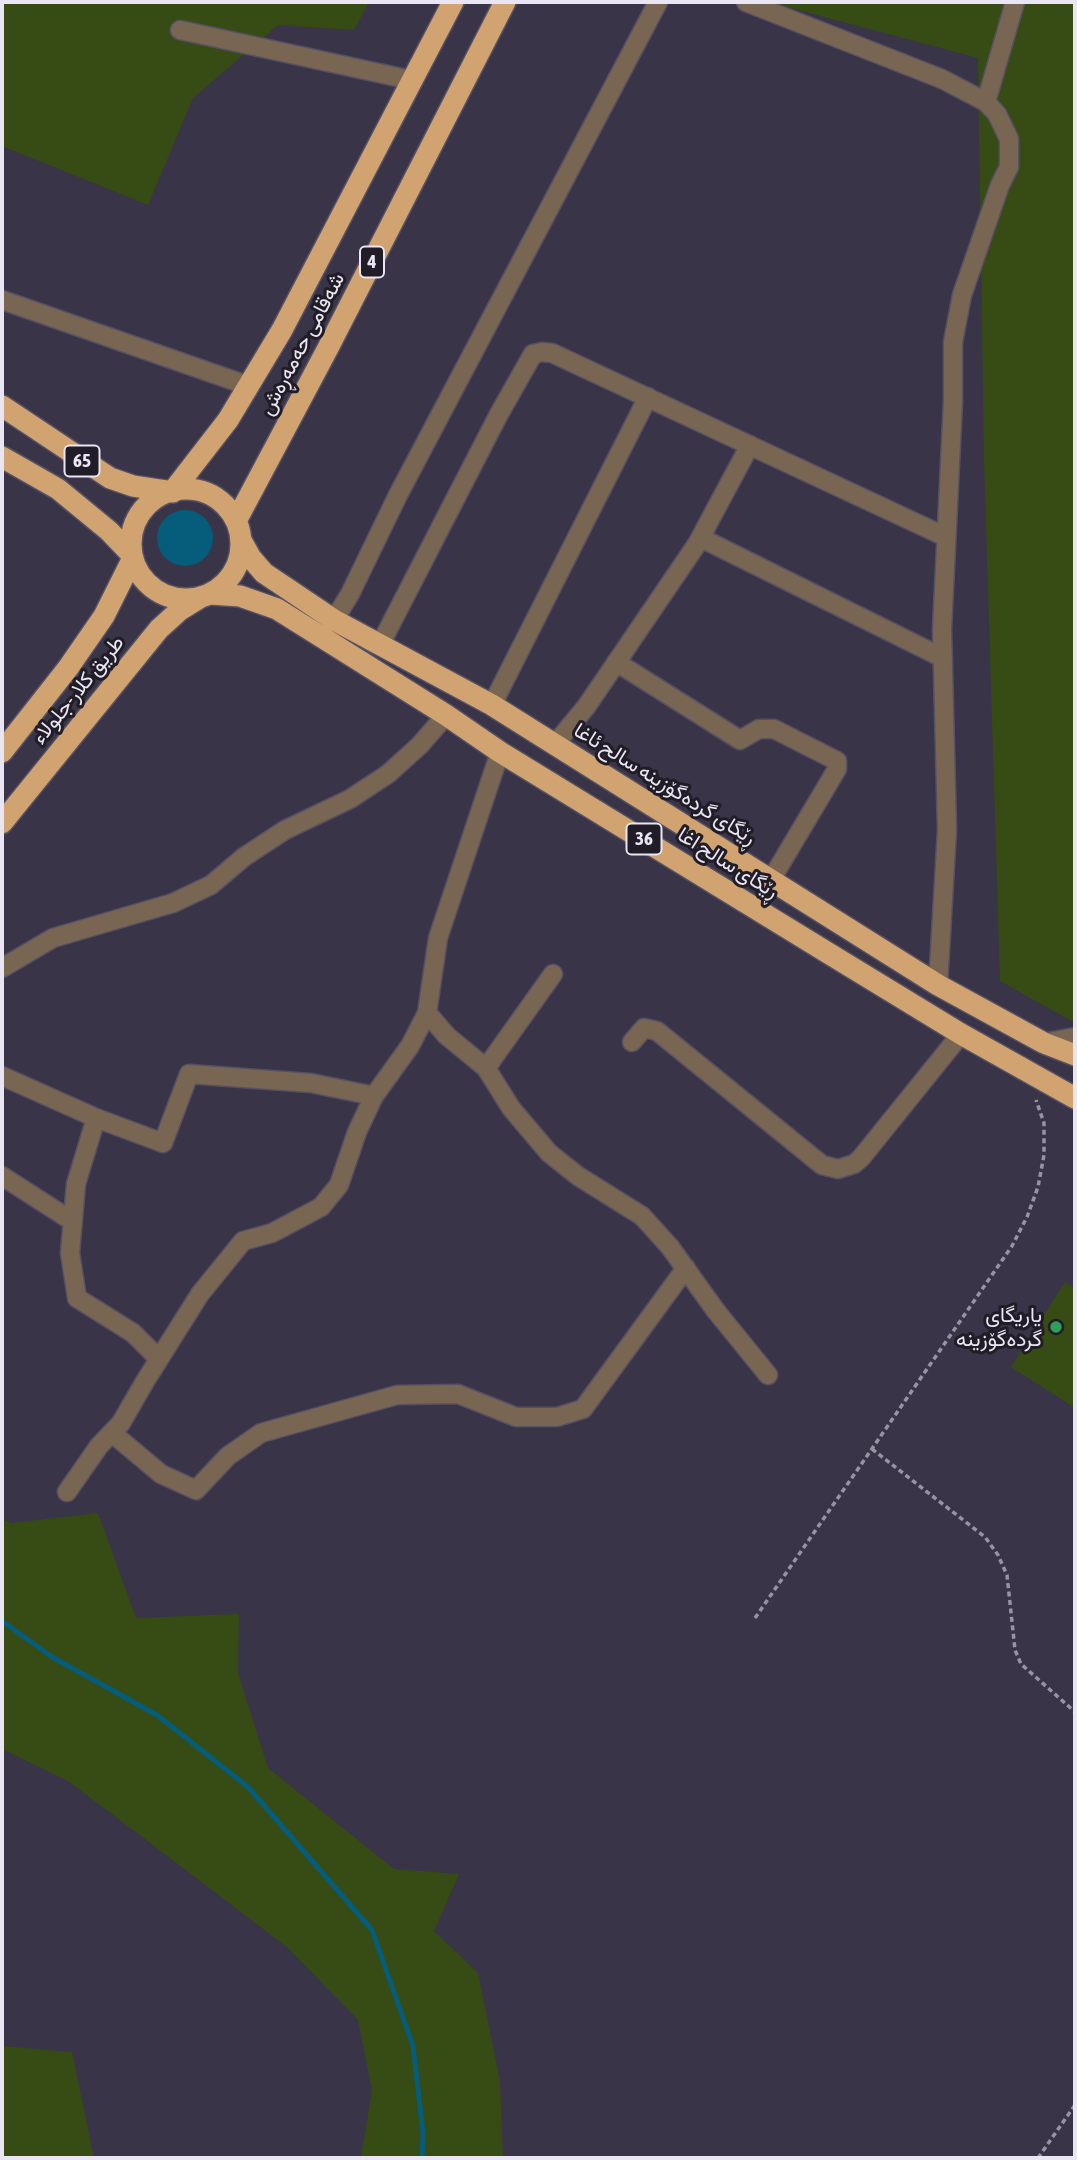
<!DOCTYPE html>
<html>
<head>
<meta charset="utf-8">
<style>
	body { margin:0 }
	#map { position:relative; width:1077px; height:2160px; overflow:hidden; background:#393448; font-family:"Asap Condensed",sans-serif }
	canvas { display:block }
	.frame { position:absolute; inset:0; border:4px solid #e9e5f2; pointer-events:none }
</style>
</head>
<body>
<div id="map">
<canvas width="1077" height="2160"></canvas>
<div class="frame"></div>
</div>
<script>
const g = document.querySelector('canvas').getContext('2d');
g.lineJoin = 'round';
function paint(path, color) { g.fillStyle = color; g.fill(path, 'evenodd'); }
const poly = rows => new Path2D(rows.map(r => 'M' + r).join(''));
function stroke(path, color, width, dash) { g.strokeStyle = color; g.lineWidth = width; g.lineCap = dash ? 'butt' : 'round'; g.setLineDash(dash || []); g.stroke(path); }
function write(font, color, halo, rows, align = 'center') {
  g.font = font + ' "Asap Condensed",Vazirmatn,sans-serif'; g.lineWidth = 6; g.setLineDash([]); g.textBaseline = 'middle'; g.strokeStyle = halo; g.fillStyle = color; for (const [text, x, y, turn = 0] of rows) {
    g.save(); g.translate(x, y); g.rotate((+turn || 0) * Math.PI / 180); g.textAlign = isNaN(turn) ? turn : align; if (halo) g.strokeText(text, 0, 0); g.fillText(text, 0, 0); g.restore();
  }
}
paint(poly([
	[2,2,369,2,354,30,278,25,193,98,148,205,2,146],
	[768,2,1075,2,1075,1023,1000,981,984,459,978,58],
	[1065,1282,1075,1288,1075,1408,1011,1367],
	[98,1513,136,1618,239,1614,238,1673,268,1768,394,1869,459,1874,434,1931,478,1973,500,2081,503,2158,361,2158,372,2090,358,2020,288,1948,166,1855,68,1781,2,1749,2,1519,11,1523],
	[2,2046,72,2052,94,2158,2,2158]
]), '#364c14');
paint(poly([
	'157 538a28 28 0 1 1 56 0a28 28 0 1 1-56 0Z'
]), '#055d7b');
stroke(poly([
	[2,1621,52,1657,157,1715,248,1787,372,1930,413,2046,423,2133,422,2158]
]), '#055d7b', 5);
const minor = poly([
	[746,2,942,79,986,102,997,114,1009,139,1009,167,1000,185,962,295,953,342,953,401,942,630,947,830,938,985],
	[180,30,411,80],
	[986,102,1015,2],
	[2,300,249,386],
	[701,538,943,658],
	[334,620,350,594,398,495,658,2],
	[380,645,499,414,533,354,542,352,552,353,946,537],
	[616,662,740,740,759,729,774,729,837,761,837,769,771,880],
	[492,705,648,397],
	[555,744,586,707,697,544,750,445],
	[2,968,53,938,173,903,211,885,244,857,285,830,350,799,388,774,420,745,446,715],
	[427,1013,447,1036,486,1068,511,1108,549,1153,578,1176,642,1216,670,1247,716,1311,768,1375],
	[632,1042,644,1028,657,1031,822,1165,838,1169,854,1164,861,1158,961,1034],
	[1044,1043,1075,1037],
	[486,1068,553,974],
	[2,1076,96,1118,163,1143,189,1074,311,1083,374,1096],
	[96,1118,76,1184,70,1253,77,1298,133,1333,159,1359],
	[2,1176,72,1221],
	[112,1433,161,1474,196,1490,228,1456,261,1433,397,1395,458,1394,516,1417,557,1417,583,1409,686,1268],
	[67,1492,99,1446,121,1423,144,1383,200,1294,243,1241,272,1233,321,1207,339,1185,357,1132,374,1096,410,1046,427,1013,438,938,500,752]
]);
const highway = poly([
	[2,406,110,478,133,486,173,492],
	[2,457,58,489,109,531,132,555],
	'131 544a55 55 0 1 1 110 0a55 55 0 1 1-110 0Z',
	[173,491,228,420,282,330,453,2],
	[236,521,328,348,505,2],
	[241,540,251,558,264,573,334,620,492,705,938,985,1044,1043,1075,1055],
	[210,594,240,596,277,609,446,715,500,752,833,956,961,1034,1075,1098],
	[2,752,68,668,104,616,133,558],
	[2,823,159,629,180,610,201,597]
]);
stroke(minor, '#555063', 21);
stroke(highway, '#555063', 24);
stroke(poly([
	[872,1449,985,1537,998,1555,1007,1575,1015,1650,1021,1664,1075,1712],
	[755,1618,1012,1246,1027,1217,1038,1187,1044,1155,1044,1123,1036,1100],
	[1038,2158,1075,2105]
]), '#9793a3', 3.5, [5, 3.5]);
stroke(minor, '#796652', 18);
stroke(highway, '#d1a370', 21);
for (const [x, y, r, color] of [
	[1056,1327,7,"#2e9e5b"]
]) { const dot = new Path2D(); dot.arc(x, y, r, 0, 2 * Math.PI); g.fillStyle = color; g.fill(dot); stroke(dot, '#201d26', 2.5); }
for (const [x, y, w] of [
	[372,262,24],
	[82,461,35],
	[644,839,35]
]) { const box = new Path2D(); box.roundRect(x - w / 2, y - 15.5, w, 31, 5); g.fillStyle = '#201d26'; g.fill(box); stroke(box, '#e9e5f2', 2); }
write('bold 19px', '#e9e5f2', null, [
	["4",372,262],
	["65",82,461],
	["36",644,839]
]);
write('21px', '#e9e5f2', '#201d26', [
	["شەقامی حەمەڕەش",302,344,-62],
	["طريق كلار-جلولاء",78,690,-51],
	["ڕێگای گردەگۆزینە سالح ئاغا",665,784,32],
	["ڕێگای سالح اغا",728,863,32]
]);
write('21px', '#e9e5f2', '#201d26', [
	["یاریگای",1042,1315],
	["گردەگۆزینە",1042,1339]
], 'right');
</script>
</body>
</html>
